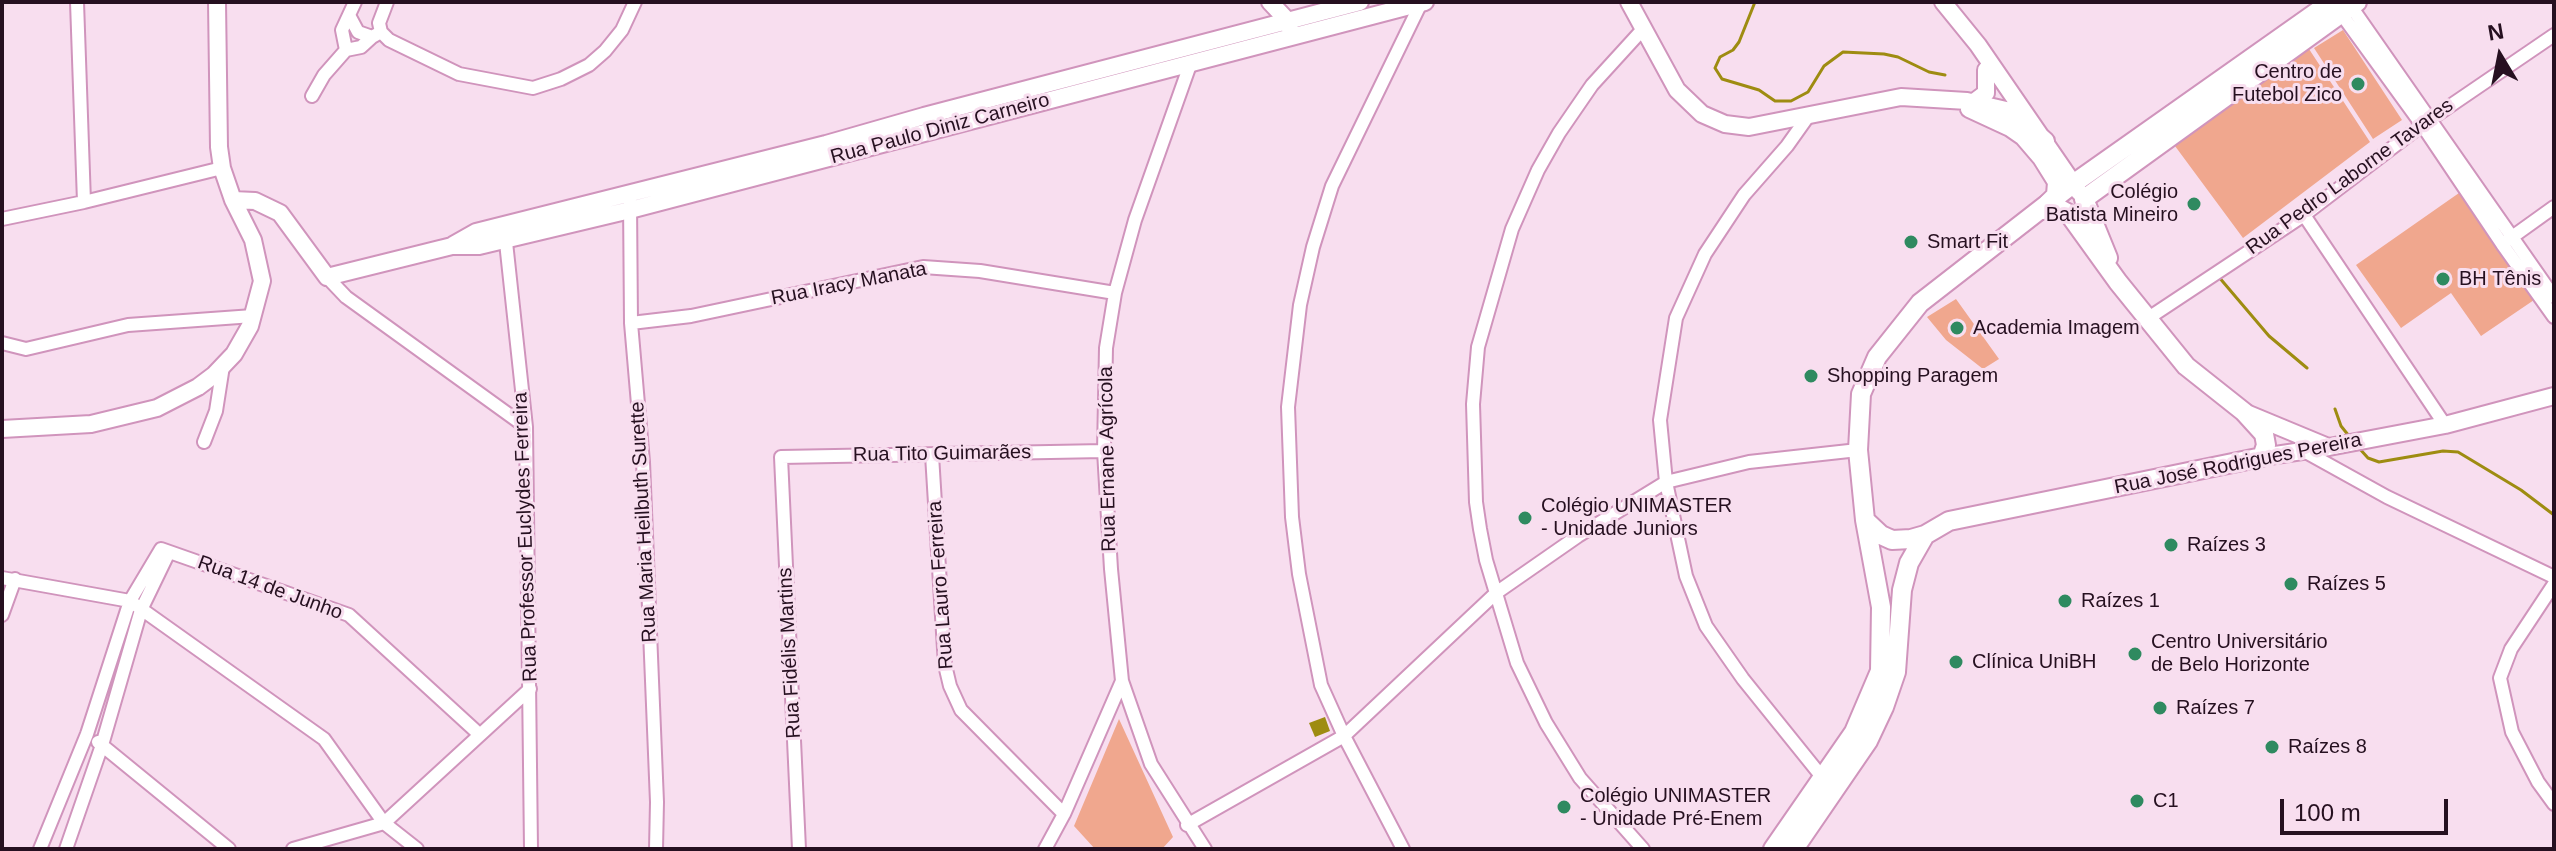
<!DOCTYPE html>
<html>
<head>
<meta charset="utf-8">
<style>
	body { margin:0 }
	#map { position:relative; width:2556px; height:851px; overflow:hidden; background:#f8deef; font-family:Arial,sans-serif }
	canvas { display:block }
	.frame { position:absolute; inset:0; border:4px solid #261020; pointer-events:none }
	.north { position:absolute; left:2460px; top:16px; width:80px; height:80px; -webkit-text-stroke:6px #f8deef; paint-order:stroke; rotate:350deg; font-size:22px; font-weight:700; line-height:32px; text-align:center; color:#261020 }
	.north::after { content:''; display:block; margin:auto; width:28px; height:36px; background:#261020; clip-path:polygon(50% 0,100% 100%,50% 72%,0 100%) }
	.scale { position:absolute; left:2280px; top:799px; width:168px; height:36px; box-sizing:border-box; border:4px solid #261020; border-top:0; padding-left:10px; font-size:24px; line-height:28px; white-space:nowrap; color:#261020; -webkit-text-stroke:6px #f8deef; paint-order:stroke }
</style>
</head>
<body>
<div id="map">
<canvas width="2556" height="851"></canvas>
<div class="frame"></div>
<div class="north">N</div>
<div class="scale">100 m</div>
</div>
<script>
const g = document.querySelector('canvas').getContext('2d');
g.lineJoin = 'round';
function paint(path, color) { g.fillStyle = color; g.fill(path, 'evenodd'); }
const poly = rows => new Path2D(rows.map(r => 'M' + r).join(''));
function stroke(path, color, width, dash) { g.strokeStyle = color; g.lineWidth = width; g.lineCap = dash ? 'butt' : 'round'; g.setLineDash(dash || []); g.stroke(path); }
function write(font, color, halo, rows, align = 'center') {
  g.font = font + ' Arial,sans-serif'; g.lineWidth = 6; g.setLineDash([]); g.textBaseline = 'middle'; g.strokeStyle = halo; g.fillStyle = color; for (const [text, x, y, turn = 0] of rows) {
    g.save(); g.translate(x, y); g.rotate((+turn || 0) * Math.PI / 180); g.textAlign = isNaN(turn) ? turn : align; if (halo) g.strokeText(text, 0, 0); g.fillText(text, 0, 0); g.restore();
  }
}
paint(poly([
	[2343,30,2402,120,2373,139,2314,48],
	[2309,49,2370,142,2243,238,2175,146],
	[2459,193,2534,300,2481,336,2451,293,2401,328,2356,265],
	[1956,299,1999,359,1983,369,1946,340,1927,317],
	[1119,719,1173,837,1162,849,1095,849,1074,826]
]), '#f0a78e');
paint(poly([
	[1325,717,1330,731,1315,737,1309,723]
]), '#9e8c11');
stroke(poly([
	[1755,2,1739,42,1733,50,1720,57,1715,68,1722,79,1759,90,1775,101,1791,101,1808,92,1824,66,1843,52,1884,54,1898,57,1929,72,1945,75],
	[2218,276,2269,336,2307,368],
	[2335,409,2341,426,2349,436],
	[2359,448,2368,458,2379,462,2443,451,2458,452,2521,490,2554,515]
]), '#9e8c11', 3);
const minor = poly([
	[77,2,84,202],
	[387,2,379,23,381,32,389,40,459,74,533,88,561,79,589,65,605,51,622,30,635,2],
	[2348,2,2554,297],
	[2337,8,2422,125,2502,244,2554,317],
	[350,17,358,32,372,37,381,32],
	[346,50,361,47,372,37],
	[1191,62,1135,220,1115,293,1106,348,1104,451,1111,569,1122,681,1151,764,1205,849],
	[312,96,324,75,346,50,342,30,355,2],
	[1809,115,1787,146,1744,195,1705,254,1676,318,1660,420,1666,482,1686,576,1706,626,1743,679,1822,777],
	[630,201,631,323,643,462,657,802,656,849],
	[2304,215,2445,425],
	[2,219,84,202,222,168],
	[505,233,526,427,531,849],
	[2508,240,2554,207],
	[327,277,346,297,526,427],
	[2147,319,2304,215,2422,125,2554,35],
	[631,323,691,316,923,267,980,271,1115,293],
	[2,343,26,349,128,325,253,316],
	[204,442,216,411,223,366],
	[2304,451,2387,497,2554,577],
	[932,455,945,665,950,686,961,710,1064,814],
	[2,578,130,601,324,739,384,823,417,849],
	[2554,584,2511,649,2500,678,2512,732,2538,782,2554,804],
	[2,615,15,579],
	[98,742,229,849],
	[1187,825,1344,736,1496,593,1578,536,1666,482,1749,462,1858,450],
	[40,849,87,734,130,601,161,549,349,615,479,734],
	[66,849,102,745,141,610,169,552],
	[293,849,384,823,530,689],
	[799,849,781,457,1104,451],
	[1045,849,1064,814,1122,681],
	[1403,849,1344,736,1321,685,1299,574,1292,517,1288,407,1300,305,1313,247,1332,186,1421,3],
	[1643,849,1580,778,1546,723,1517,663,1486,560,1480,529,1476,502,1473,404,1478,347,1512,229,1538,170,1559,133,1592,85,1644,28]
]);
const tertiary = poly([
	[1270,2,1287,20,1290,29],
	[1629,2,1677,90,1702,114,1725,124,1749,127,1901,97,1967,101,2006,110,2017,115,2046,141],
	[1943,2,1978,45,2079,192],
	[1974,102,1986,93,1986,70],
	[1969,109,2010,128,2023,137,2041,158,2056,182,2055,195,2047,203],
	[233,200,255,201,280,213,327,277,452,246,479,246,630,210,1425,2],
	[453,245,476,232,826,144,924,116,1360,2],
	[2246,413,2328,447],
	[2,429,91,424,157,408,198,387,214,375,234,354,250,326,262,281,253,240,233,200,222,168,219,147,217,2],
	[2262,457,2329,447,2445,425,2554,396]
]);
const secondary = poly([
	[2108,258,2084,199,2357,2],
	[1865,520,1881,535,1892,540,1911,539,1925,535,1949,521,2262,457,2266,445,2264,434,2244,412,2186,366,2118,282,2069,214,2058,208,2042,210],
	[1773,849,1854,732,1880,671,1881,607,1865,520,1858,450,1861,394,1877,357,1920,303,2073,184,2331,2],
	[1794,849,1868,741,1884,707,1896,672,1902,590,1909,563,1925,535]
]);
stroke(minor, '#d094bc', 16);
stroke(tertiary, '#d094bc', 20);
stroke(secondary, '#d094bc', 22);
stroke(minor, '#fff', 12);
stroke(tertiary, '#fff', 16);
stroke(secondary, '#fff', 18);
for (const [x, y, r, color] of [
	[2358,84,8,"#2f8a60"],
	[2194,204,8,"#2f8a60"],
	[1911,242,8,"#2f8a60"],
	[2443,279,8,"#2f8a60"],
	[1957,328,8,"#2f8a60"],
	[1811,376,8,"#2f8a60"],
	[1525,518,8,"#2f8a60"],
	[2171,545,8,"#2f8a60"],
	[2291,584,8,"#2f8a60"],
	[2065,601,8,"#2f8a60"],
	[2135,654,8,"#2f8a60"],
	[1956,662,8,"#2f8a60"],
	[2160,708,8,"#2f8a60"],
	[2272,747,8,"#2f8a60"],
	[2137,801,8,"#2f8a60"],
	[1564,807,8,"#2f8a60"]
]) { const dot = new Path2D(); dot.arc(x, y, r, 0, 2 * Math.PI); g.fillStyle = color; g.fill(dot); stroke(dot, '#f8deef', 3); }
write('20px', '#261020', '#f8deef', [
	["Centro de",2342,72,"right"],
	["Futebol Zico",2342,95,"right"],
	["Colégio",2178,192,"right"],
	["Batista Mineiro",2178,215,"right"],
	["Smart Fit",1927,242],
	["BH Tênis",2459,279],
	["Academia Imagem",1973,328],
	["Shopping Paragem",1827,376],
	["Colégio UNIMASTER",1541,506],
	["- Unidade Juniors",1541,529],
	["Raízes 3",2187,545],
	["Raízes 5",2307,584],
	["Raízes 1",2081,601],
	["Centro Universitário",2151,642],
	["de Belo Horizonte",2151,665],
	["Clínica UniBH",1972,662],
	["Raízes 7",2176,708],
	["Raízes 8",2288,747],
	["Colégio UNIMASTER",1580,796],
	["- Unidade Pré-Enem",1580,819],
	["C1",2153,801]
], 'left');
write('20px', '#261020', '#f8deef', [
	["Rua Paulo Diniz Carneiro",940,129,-15],
	["Rua Pedro Laborne Tavares",2350,177,-36],
	["Rua Iracy Manata",849,284,-11],
	["Rua Tito Guimarães",942,454,-1],
	["Rua Ernane Agrícola",1108,459,-91],
	["Rua José Rodrigues Pereira",2238,464,-11],
	["Rua Maria Heilbuth Surette",644,522,-93],
	["Rua Professor Euclydes Ferreira",526,537,-92],
	["Rua Lauro Ferreira",941,585,-94],
	["Rua 14 de Junho",270,588,20],
	["Rua Fidélis Martins",790,653,-93]
]);
</script>
</body>
</html>
